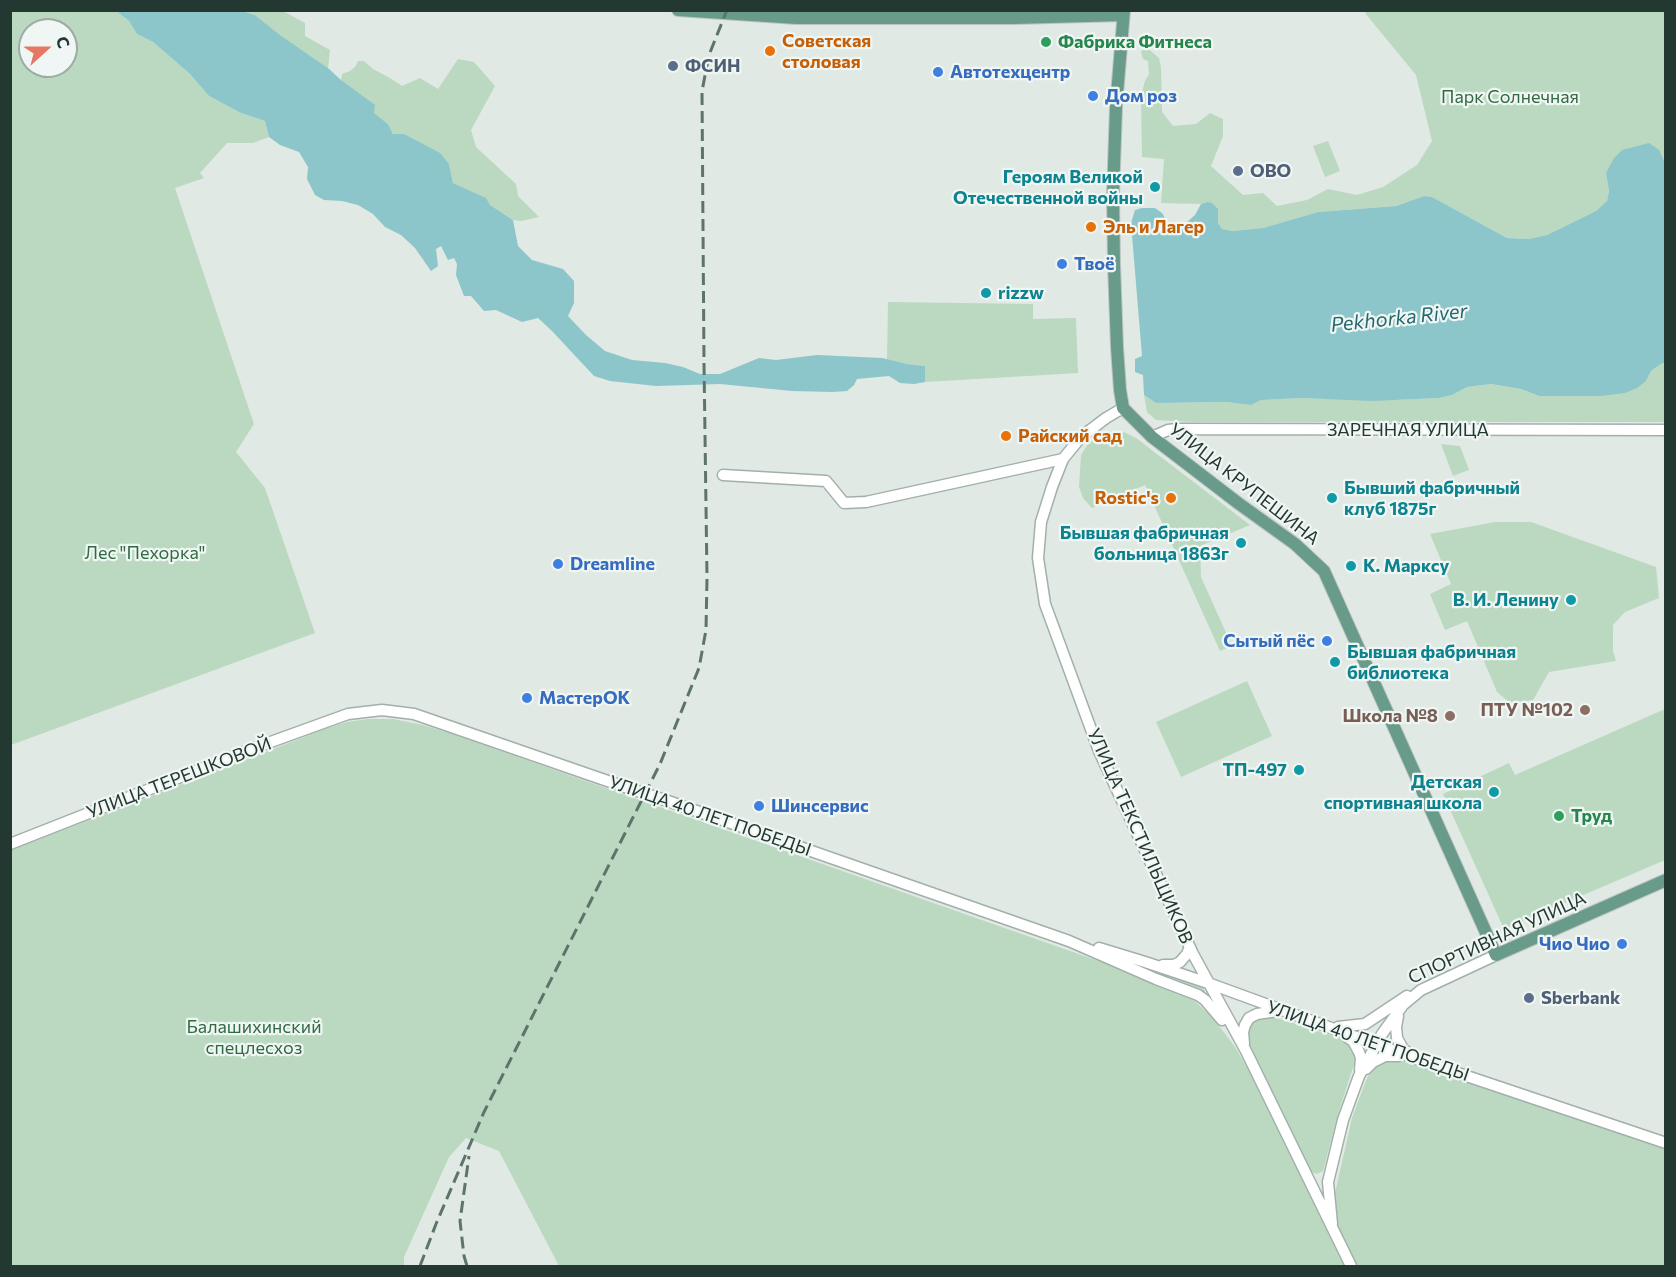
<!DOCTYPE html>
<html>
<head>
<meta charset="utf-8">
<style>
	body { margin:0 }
	#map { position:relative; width:1676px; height:1277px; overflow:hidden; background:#e0e9e4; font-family:Commissioner,sans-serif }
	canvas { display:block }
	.frame { position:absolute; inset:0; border:12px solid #223830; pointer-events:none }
	.north { position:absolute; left:18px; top:18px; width:60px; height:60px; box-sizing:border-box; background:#f0f6f3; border:2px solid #9eaaa5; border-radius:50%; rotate:69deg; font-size:16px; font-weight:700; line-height:24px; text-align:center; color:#223830 }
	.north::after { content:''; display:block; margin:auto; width:21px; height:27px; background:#e57863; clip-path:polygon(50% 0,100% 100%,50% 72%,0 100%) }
</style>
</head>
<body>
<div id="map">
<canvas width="1676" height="1277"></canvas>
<div class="frame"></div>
<div class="north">С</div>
</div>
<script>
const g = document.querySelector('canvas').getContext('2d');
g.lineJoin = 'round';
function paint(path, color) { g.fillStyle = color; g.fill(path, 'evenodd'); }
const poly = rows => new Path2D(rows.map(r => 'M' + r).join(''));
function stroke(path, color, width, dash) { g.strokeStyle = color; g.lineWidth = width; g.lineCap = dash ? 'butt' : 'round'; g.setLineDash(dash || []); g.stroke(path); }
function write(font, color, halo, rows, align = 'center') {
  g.font = font + ' Commissioner,sans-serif'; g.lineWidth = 4.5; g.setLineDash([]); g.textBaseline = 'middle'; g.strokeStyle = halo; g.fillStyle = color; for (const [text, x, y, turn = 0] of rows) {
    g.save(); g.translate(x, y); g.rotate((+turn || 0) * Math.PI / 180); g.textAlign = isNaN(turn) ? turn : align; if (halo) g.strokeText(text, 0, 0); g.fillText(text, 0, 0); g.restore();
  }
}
paint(poly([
	[11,11,116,11,129,21,137,34,153,42,190,74,209,96,241,113,265,121,269,137,253,143,227,143,200,173,204,178,175,188,254,424,236,452,265,488,315,633,11,745],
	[30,30,66,30,66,66,30,66],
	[238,11,283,11,305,23,305,36,330,50,328,68,280,35,255,15],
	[1367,11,1665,11,1665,170,1664,161,1606,173,1609,191,1607,201,1596,211,1547,235,1529,239,1507,238,1432,197,1424,196,1396,206,1318,212,1263,228,1231,231,1222,229,1218,223,1218,210,1207,202,1201,204,1161,203,1164,159,1142,157,1141,96,1145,81,1149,74,1148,61,1143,59,1141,52,1146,47,1159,58,1161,68,1162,112,1173,126,1196,124,1210,113,1223,119,1223,136,1211,166,1243,195,1263,193,1277,206,1307,200,1328,189,1357,195,1383,187,1417,165,1432,141,1416,75,1365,13],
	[458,59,474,62,495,86,471,130,476,147,516,184,518,196,539,217,521,221,513,220,490,205,485,198,453,183,449,164,393,134,388,124,374,113,341,80,342,74,350,71,355,67,358,61,364,61,373,69,390,78,402,86,420,78,438,89],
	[1328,141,1340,171,1325,177,1313,146],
	[888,302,1033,304,1033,319,1076,318,1078,373,925,382,925,366,907,364,887,360],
	[1665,362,1665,422,1195,422,1156,420,1147,412,1144,395,1156,403,1226,402,1251,405,1261,400,1302,398,1393,400,1439,398,1452,395,1467,387,1491,384,1521,389,1539,396,1646,381,1651,371,1661,364],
	[1114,431,1124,432,1136,438,1250,525,1200,546,1201,577,1232,646,1220,651,1145,485,1092,508,1083,498,1079,487,1081,455,1088,444,1102,434],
	[1441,444,1460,446,1469,470,1453,476],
	[1495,522,1531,522,1656,567,1659,598,1625,612,1613,625,1613,651,1616,661,1549,672,1533,700,1510,703,1497,692,1467,621,1445,630,1430,594,1451,584,1430,534],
	[1247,681,1272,736,1181,777,1156,722],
	[1665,709,1665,860,1504,929,1443,794,1509,763,1515,775],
	[368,719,393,719,423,725,452,734,1184,991,1213,1018,1235,1047,1251,1074,1344,1266,559,1266,499,1151,466,1138,449,1157,404,1257,404,1266,11,1266,11,850,325,729,347,722],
	[1133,962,1203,986,1206,995,1199,990,1158,975],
	[1271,1016,1346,1040,1350,1043,1356,1058,1338,1114,1323,1171,1317,1174,1311,1172,1248,1042,1247,1036,1251,1021],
	[1387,1060,1401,1061,1408,1063,1665,1148,1665,1266,1357,1266,1338,1229,1335,1216,1335,1193,1352,1118,1367,1078,1375,1065]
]), '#bad9c0');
paint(poly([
	[238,10,255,15,280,35,328,68,341,80,375,105,374,113,388,124,393,134,404,134,440,153,449,164,453,183,486,198,490,205,513,220,518,246,532,260,563,269,574,281,574,303,568,316,586,335,605,351,632,360,665,363,683,367,700,374,720,374,759,358,776,360,817,355,882,358,907,364,925,366,925,382,914,384,900,383,889,376,857,379,854,385,847,391,832,392,792,391,720,384,656,386,610,381,594,376,552,331,538,318,522,322,496,310,484,311,471,296,464,296,456,275,457,264,454,258,448,260,441,246,436,249,438,266,431,271,415,248,401,235,385,227,373,214,358,205,342,201,324,200,315,195,307,179,308,167,299,152,280,145,269,137,265,121,241,113,209,96,190,74,153,42,137,34,129,21,116,11],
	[1649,143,1659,150,1664,161,1665,170,1666,362,1661,364,1651,371,1646,381,1637,388,1625,393,1600,396,1539,396,1521,389,1491,384,1467,387,1452,395,1439,398,1372,401,1302,398,1261,400,1251,405,1226,402,1156,403,1144,395,1143,375,1135,372,1135,359,1142,356,1131,223,1135,210,1142,208,1155,208,1162,213,1168,223,1174,225,1186,223,1195,215,1201,204,1207,202,1212,203,1218,209,1218,223,1222,229,1232,231,1263,228,1318,212,1396,206,1424,196,1432,197,1507,238,1529,239,1547,235,1596,211,1607,201,1609,191,1606,173,1614,158,1622,150]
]), '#8cc6ca');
const minor = poly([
	[1123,408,1106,418,1081,437,1063,459,1052,487,1041,522,1038,558,1045,604,1099,751,1193,954,1246,1051,1351,1266],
	[1152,437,1168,430,1177,429,1666,430],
	[723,475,826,481,844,503,866,502,1063,459],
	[665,800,1069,941,1156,979,1198,995,1205,1000,1222,1020],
	[10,844,254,748,348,714,382,710,414,714,625,787],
	[1099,948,1145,962,1208,983,1419,1060,1666,1143],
	[1163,965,1174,965,1180,962,1187,954,1190,947],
	[1398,1016,1396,1027,1397,1038,1403,1049,1410,1054],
	[1338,1027,1365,1024,1407,996],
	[1347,1037,1353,1041,1359,1052,1361,1058,1360,1070],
	[1244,1044,1243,1032,1245,1025,1249,1018,1257,1014,1277,1011],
	[1366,1069,1373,1062,1385,1056,1399,1056],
	[1332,1224,1328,1182,1343,1120,1359,1076,1382,1034,1403,1005,1421,990,1496,955]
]);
const major = poly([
	[678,10,796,18,1014,18,1123,15],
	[1124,10,1116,107,1113,195,1114,265,1117,347,1120,390,1123,408,1152,437,1238,503,1295,544,1324,571,1496,955,1666,880]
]);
stroke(minor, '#a3b0aa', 13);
stroke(major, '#bdc3c1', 14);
stroke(minor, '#fff', 10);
stroke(major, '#689b8a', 12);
stroke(poly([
	[420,1266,436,1224,484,1112,660,764,699,668,706,630,707,578,704,363,702,91,709,55,727,10],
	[467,1266,464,1256,460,1221,469,1156]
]), '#5d746c', 3, [12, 6]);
const minorBridge = poly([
	[625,787,665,800]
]);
stroke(minorBridge, '#a3b0aa', 13, []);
stroke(minorBridge, '#fff', 10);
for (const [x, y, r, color] of [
	[1046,42,6,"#2e9e5b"],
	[770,51,6,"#e8710a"],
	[673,66,6,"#5c6f8a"],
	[938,72,6,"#3f7fe0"],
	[1093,96,6,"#3f7fe0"],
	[1238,171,6,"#5c6f8a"],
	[1155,187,6,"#0f9aa8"],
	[1091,227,6,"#e8710a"],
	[1062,264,6,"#3f7fe0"],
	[986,293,6,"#0f9aa8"],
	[1006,436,6,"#e8710a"],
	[1171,498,6,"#e8710a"],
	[1332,498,6,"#0f9aa8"],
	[1241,543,6,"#0f9aa8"],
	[558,564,6,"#3f7fe0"],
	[1351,566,6,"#0f9aa8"],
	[1571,600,6,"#0f9aa8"],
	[1327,641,6,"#3f7fe0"],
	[1335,662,6,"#0f9aa8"],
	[527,698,6,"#3f7fe0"],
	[1585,710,6,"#8d6e63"],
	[1450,716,6,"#8d6e63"],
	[1299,770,6,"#0f9aa8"],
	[1494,792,6,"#0f9aa8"],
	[759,806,6,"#3f7fe0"],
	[1559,816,6,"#2e9e5b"],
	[1622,944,6,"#3f7fe0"],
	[1529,998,6,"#5c6f8a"]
]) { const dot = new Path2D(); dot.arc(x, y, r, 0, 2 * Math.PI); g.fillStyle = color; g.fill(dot); stroke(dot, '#f0f6f3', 2); }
write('bold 18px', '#c56008', '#f0f6f3', [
	["Советская",782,41],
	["столовая",782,62],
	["Эль и Лагер",1103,227],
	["Райский сад",1018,436],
	["Rostic's",1159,498,"right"]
], 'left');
write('bold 18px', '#27864d', '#f0f6f3', [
	["Фабрика Фитнеса",1058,42],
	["Труд",1571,816]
], 'left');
write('bold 18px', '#4e5e75', '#f0f6f3', [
	["ФСИН",685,66],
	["ОВО",1250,171],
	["Sberbank",1541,998]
], 'left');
write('bold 18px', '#366cbe', '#f0f6f3', [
	["Автотехцентр",950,72],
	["Дом роз",1105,96],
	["Твоё",1074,264],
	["Dreamline",570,564],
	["Сытый пёс",1315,641,"right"],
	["МастерОК",539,698],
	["Шинсервис",771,806],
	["Чио Чио",1610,944,"right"]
], 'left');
write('18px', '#306b42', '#f0f6f3', [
	["Парк Солнечная",1510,97],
	["Лес \"Пехорка\"",145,553],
	["Балашихинский",254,1027],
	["спецлесхоз",254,1048]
]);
write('bold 18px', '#0d838f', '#f0f6f3', [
	["Героям Великой",1143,177],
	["Отечественной войны",1143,198],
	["rizzw",998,293,"left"],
	["Бывший фабричный",1344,488,"left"],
	["клуб 1875г",1344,509,"left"],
	["Бывшая фабричная",1229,533],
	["больница 1863г",1229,554],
	["К. Марксу",1363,566,"left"],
	["В. И. Ленину",1559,600],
	["Бывшая фабричная",1347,652,"left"],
	["библиотека",1347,673,"left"],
	["ТП-497",1287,770],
	["Детская",1482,782],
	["спортивная школа",1482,803]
], 'right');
write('18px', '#223830', '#f0f6f3', [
	["ЗАРЕЧНАЯ УЛИЦА",1408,430],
	["УЛИЦА КРУПЕШИНА",1244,484,38],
	["УЛИЦА ТЕРЕШКОВОЙ",179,778,-21],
	["УЛИЦА 40 ЛЕТ ПОБЕДЫ",710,816,19],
	["УЛИЦА ТЕКСТИЛЬЩИКОВ",1140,836,66],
	["СПОРТИВНАЯ УЛИЦА",1497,938,-25],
	["УЛИЦА 40 ЛЕТ ПОБЕДЫ",1368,1041,19]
]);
write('bold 18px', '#785e54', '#f0f6f3', [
	["ПТУ №102",1573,710],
	["Школа №8",1438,716]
], 'right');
write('italic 20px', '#22686e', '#f0f6f3', [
	["Pekhorka River",1399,318,-6]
]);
</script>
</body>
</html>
